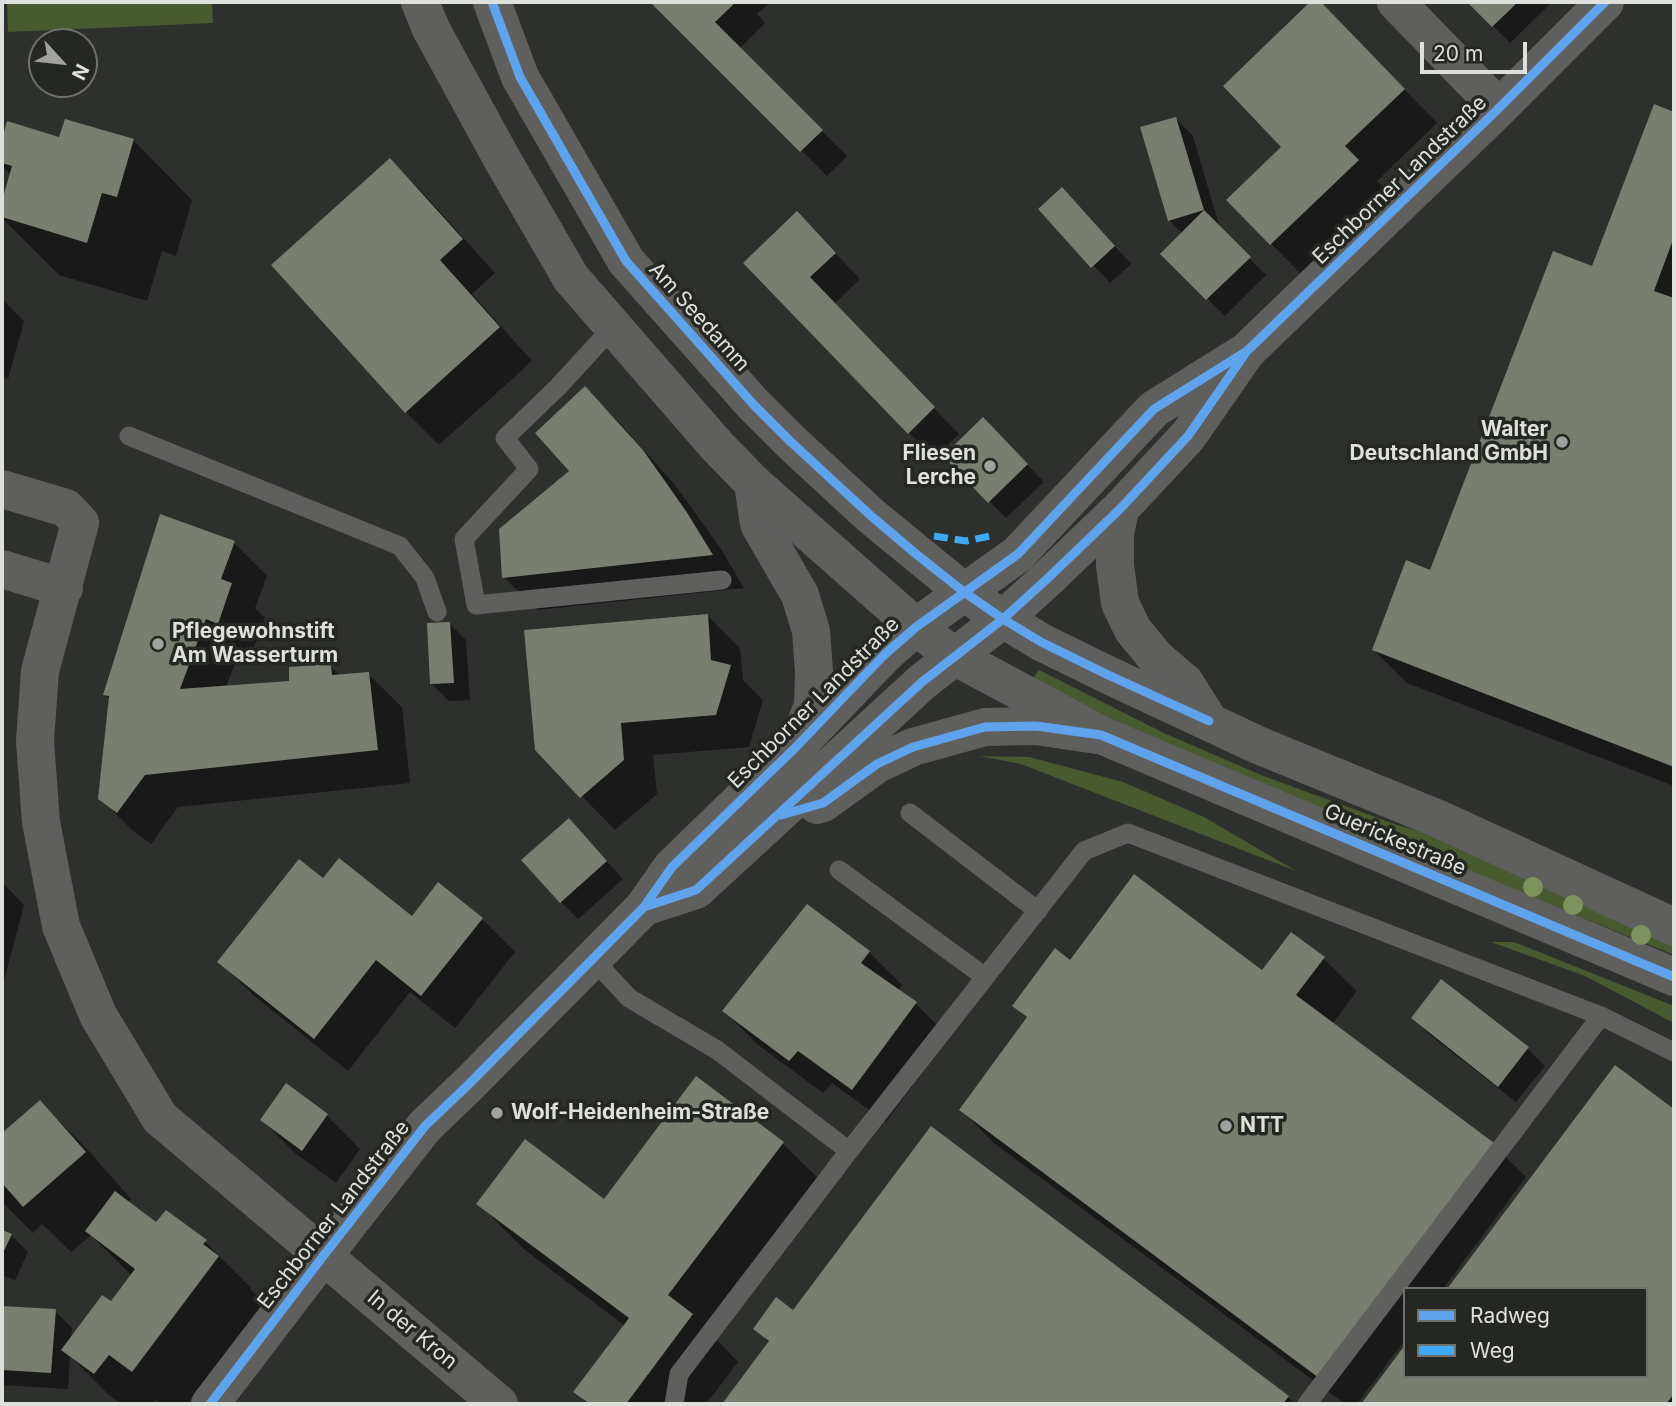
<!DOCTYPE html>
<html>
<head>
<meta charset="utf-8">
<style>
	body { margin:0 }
	#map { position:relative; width:1676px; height:1406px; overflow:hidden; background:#2e302d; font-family:Inter,sans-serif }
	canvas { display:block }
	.frame { position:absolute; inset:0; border:4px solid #dee0dc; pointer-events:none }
	.legend { position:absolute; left:1403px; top:1287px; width:245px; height:91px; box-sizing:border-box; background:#252722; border:2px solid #6f716c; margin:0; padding:9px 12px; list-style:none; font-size:21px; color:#dee0dc }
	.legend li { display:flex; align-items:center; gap:14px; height:35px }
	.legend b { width:35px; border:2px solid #6f716c }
	.north { position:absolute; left:28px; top:28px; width:70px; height:70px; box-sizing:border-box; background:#252722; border:2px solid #6f716c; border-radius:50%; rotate:117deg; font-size:19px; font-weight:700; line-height:28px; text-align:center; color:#dee0dc }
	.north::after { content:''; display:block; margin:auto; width:24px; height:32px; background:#a0a29f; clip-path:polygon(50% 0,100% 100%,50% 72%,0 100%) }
	.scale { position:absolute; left:1420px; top:42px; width:107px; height:32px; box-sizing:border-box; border:4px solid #dee0dc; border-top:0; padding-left:9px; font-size:21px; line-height:24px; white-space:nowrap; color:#dee0dc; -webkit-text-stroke:5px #252722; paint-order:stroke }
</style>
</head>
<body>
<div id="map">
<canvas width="1676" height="1406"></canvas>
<div class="frame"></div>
<ul class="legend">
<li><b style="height:9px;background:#60a3ed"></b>Radweg</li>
<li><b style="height:9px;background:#3fa9f5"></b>Weg</li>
</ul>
<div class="north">N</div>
<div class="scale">20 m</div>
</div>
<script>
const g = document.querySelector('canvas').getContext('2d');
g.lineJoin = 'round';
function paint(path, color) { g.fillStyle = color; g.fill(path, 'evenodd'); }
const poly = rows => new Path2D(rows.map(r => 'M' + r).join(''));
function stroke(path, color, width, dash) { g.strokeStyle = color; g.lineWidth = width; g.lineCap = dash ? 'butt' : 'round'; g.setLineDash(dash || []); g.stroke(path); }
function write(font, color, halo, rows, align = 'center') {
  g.font = font + ' Inter,sans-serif'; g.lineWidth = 7; g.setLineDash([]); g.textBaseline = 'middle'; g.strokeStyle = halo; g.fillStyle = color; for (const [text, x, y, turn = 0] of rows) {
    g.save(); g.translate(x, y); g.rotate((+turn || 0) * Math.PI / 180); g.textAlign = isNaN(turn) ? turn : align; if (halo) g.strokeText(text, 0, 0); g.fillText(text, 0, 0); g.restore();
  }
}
paint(poly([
	[7,2,212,2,213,23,8,32],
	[1039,670,1164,733,1261,775,1397,825,1444,838,1674,941,1674,955,1476,874,1109,718,1032,680],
	[979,756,1029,757,1123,782,1204,817,1296,871,1021,764],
	[1491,942,1514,942,1674,1006,1674,1023,1585,976]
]), '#495930');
paint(poly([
	[653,2,770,2,757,14,765,23,739,49,847,156,827,176],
	[1312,2,1319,2,1437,123,1377,181,1391,194,1304,277,1228,200,1283,147,1225,86],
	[1469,2,1552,2,1510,43],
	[1655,106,1674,114,1674,786,1407,683,1374,650,1431,572,1593,268],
	[1176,119,1193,136,1220,229,1266,275,1225,316,1163,254,1183,234,1169,220],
	[8,124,61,139,133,140,192,200,176,256,162,251,147,301,59,275,2,218,2,207,11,175,2,166,2,145],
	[390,160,423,193,495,273,472,294,532,361,439,445,406,412],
	[1079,207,1131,264,1110,283,1041,209],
	[822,239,860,279,834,304,959,434,934,458,746,263],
	[2,299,24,321,8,379,2,377],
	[585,388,618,421,675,485,719,546,744,588,537,610,504,577,571,471],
	[983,420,1044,482,1006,518,989,501],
	[234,543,267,576,255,608,265,618,251,656,240,651,226,687,291,682,330,666,341,676,368,674,402,707,410,783,178,807,151,844,133,831,100,798,110,700,105,695],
	[707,615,740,649,743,680,763,700,749,747,653,755,657,794,615,830,536,749],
	[449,623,466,640,470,700,449,701,432,684],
	[569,820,623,879,578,919,561,902],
	[323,881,412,918,482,919,515,952,455,1028,410,992,348,1071,253,995,220,962],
	[2,882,24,905,3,984,2,983],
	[807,907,869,952,902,985,898,991,916,1004,949,1037,886,1122,832,1083,823,1093,757,1044,724,1011],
	[1323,958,1357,991,1332,1024,1493,1144,1526,1177,1443,1289,1405,1289,1405,1340,1357,1404,1345,1404,994,1143,961,1110,1028,1019,1014,1006,1071,962,1262,972],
	[1441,981,1528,1049,1545,1066,1516,1102,1430,1035,1413,1018],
	[1616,1067,1674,1111,1674,1404,1363,1404,1405,1348,1405,1376,1646,1376,1646,1289],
	[287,1086,327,1116,360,1149,336,1183,295,1153,262,1120],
	[40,1102,86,1148,131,1199,127,1203,157,1225,205,1242,251,1288,250,1289,264,1303,188,1404,162,1404,156,1400,152,1404,121,1404,110,1396,70,1356,68,1389,2,1385,2,1308,55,1311,72,1328,71,1340,111,1304,132,1276,91,1235,71,1252,42,1224,33,1233,2,1202,2,1135],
	[782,1143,829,1189,716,1339,738,1362,706,1404,588,1404,575,1392,625,1326,525,1250,479,1204,604,1201],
	[2,1231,11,1235,28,1252,15,1280,2,1275],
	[793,1312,1288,1397,1295,1404,724,1404,770,1343,755,1329]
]), '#0007');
paint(poly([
	[650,2,736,2,715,22,823,130,800,152],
	[1310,2,1321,2,1405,89,1345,146,1359,160,1270,245,1226,200,1281,147,1223,86],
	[1467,2,1518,2,1492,27],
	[1654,104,1674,112,1674,237,1654,291,1674,298,1674,767,1372,650,1406,560,1430,570,1553,251,1592,266],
	[1176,117,1204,210,1168,221,1140,127],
	[65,119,134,139,117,197,102,193,87,243,2,217,2,201,12,166,2,163,2,139,7,121,59,137],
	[390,158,463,239,440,260,500,327,405,413,271,265],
	[1062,187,1115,246,1091,268,1038,209],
	[1204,210,1251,257,1206,300,1160,254],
	[797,211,836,253,810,277,935,407,908,434,743,263],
	[585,386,643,450,686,511,713,555,502,578,499,529,569,471,535,433],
	[983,417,1028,464,988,503,943,456],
	[160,514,235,541,221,579,232,583,218,624,206,619,180,689,289,681,289,667,331,664,332,675,369,672,378,750,145,775,117,813,98,799,109,696,103,695],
	[708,614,711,660,731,665,716,715,621,723,624,760,580,798,535,750,524,630],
	[450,622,454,683,430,684,427,623],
	[569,818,607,861,560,903,521,860],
	[339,858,412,916,438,882,483,918,421,996,376,960,314,1039,217,962,299,859,323,878],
	[1134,874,1262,970,1291,932,1325,957,1296,995,1494,1143,1319,1378,959,1110,1027,1017,1012,1006,1055,948,1070,960],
	[807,904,870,951,861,963,917,1002,852,1090,798,1051,789,1061,722,1011],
	[1441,979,1529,1047,1498,1087,1411,1018],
	[1615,1065,1674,1109,1674,1394,1666,1404,1361,1404,1405,1345,1405,1376,1646,1376,1646,1289,1447,1289],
	[696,1076,784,1142,668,1295,693,1314,626,1404,590,1404,573,1392,629,1318,476,1204,525,1139,604,1199],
	[286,1083,328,1114,302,1151,260,1120],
	[40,1100,86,1152,23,1207,2,1183,2,1133],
	[931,1126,1289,1396,1283,1404,722,1404,769,1341,753,1329,776,1297,793,1310],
	[115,1191,156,1222,166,1210,207,1240,203,1244,219,1256,132,1372,109,1355,94,1374,61,1350,102,1295,111,1301,135,1269,85,1231],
	[2,1230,12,1234,2,1255],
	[2,1306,56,1309,51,1373,2,1370]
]), '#787e70');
stroke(poly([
	[613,327,558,387,505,438,529,469,464,539,476,605,722,580],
	[129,436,400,546,425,578,437,612],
	[910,813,1038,911],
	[839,870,985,977],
	[592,958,629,998,717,1050,849,1151],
	[674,1404,679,1374,849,1151,1084,851,1128,833,1601,1016,1674,1052],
	[1307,1404,1601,1016]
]), '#5f605e', 19);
stroke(poly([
	[1396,2,1499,108],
	[753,483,759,524,800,595,811,631,814,671,813,706,800,738],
	[2,489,66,508,80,523,40,671,35,741,41,822,61,926,98,1015,160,1118,499,1404],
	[1120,509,1115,534,1115,565,1120,603,1133,630,1156,658,1185,683,1209,721],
	[2,569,64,588],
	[817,805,823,803,877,764,913,747,985,727,1036,726,1097,735],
	[644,907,696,890,922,682,1003,619,1047,579,1120,509,1188,436,1247,351,1499,108,1605,2],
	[210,1404,324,1255,425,1126,468,1085,644,907,672,867,796,747,884,655,916,627,1018,554,1154,409,1247,351]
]), '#5f605e', 38);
stroke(poly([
	[420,2,431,29,502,159,571,278,717,446,753,483,916,627,954,656,1101,735,1674,977],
	[492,2,520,77,626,261,753,404,791,442,870,515,964,592,1003,619,1041,642,1106,674,1258,745,1441,820,1674,927]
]), '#5f605e', 38);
stroke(poly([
	[934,536,966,541,995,535]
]), '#3fa9f5', 7, [14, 7]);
stroke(poly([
	[492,2,520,77,626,261,753,404,791,442,870,515,916,554,964,592,1003,619,1041,642,1106,674,1209,721],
	[781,815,823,803,877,764,913,747,985,727,1036,726,1101,735,1674,977],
	[644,907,696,890,922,682,1003,619,1047,579,1120,509,1188,436,1247,351,1499,108,1605,2],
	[210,1404,324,1255,425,1126,468,1085,644,907,672,867,796,747,884,655,916,627,1018,554,1154,409,1247,351]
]), '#60a3ed', 9);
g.fillStyle = '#7e925d';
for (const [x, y] of [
	[1533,887],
	[1573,905],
	[1641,935]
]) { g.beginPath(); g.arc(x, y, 10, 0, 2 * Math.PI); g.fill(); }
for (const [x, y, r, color] of [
	[1562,442,7,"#a0a29f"],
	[990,466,7,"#a0a29f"],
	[158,644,7,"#a0a29f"],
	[497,1113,7,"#a0a29f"],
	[1226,1126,7,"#a0a29f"]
]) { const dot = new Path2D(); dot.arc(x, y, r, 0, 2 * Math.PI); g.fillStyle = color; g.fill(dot); stroke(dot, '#252722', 2.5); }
write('21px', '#dee0dc', '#252722', [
	["Eschborner Landstraße",1400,180,-44],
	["Am Seedamm",699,317,48],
	["Eschborner Landstraße",814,703,-45],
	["Guerickestraße",1395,840,23],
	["Eschborner Landstraße",334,1215,-52],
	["In der Kron",412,1330,40]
]);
write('bold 21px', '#dee0dc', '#252722', [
	["Walter",1548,430,"right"],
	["Deutschland GmbH",1548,454,"right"],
	["Fliesen",976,454,"right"],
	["Lerche",976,478,"right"],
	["Pflegewohnstift",172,632],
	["Am Wasserturm",172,656],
	["Wolf-Heidenheim-Straße",511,1113],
	["NTT",1240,1126]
], 'left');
</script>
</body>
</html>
